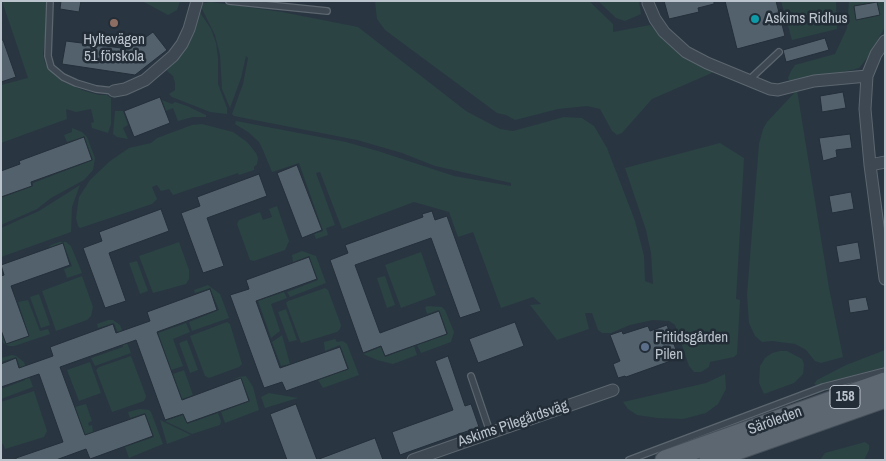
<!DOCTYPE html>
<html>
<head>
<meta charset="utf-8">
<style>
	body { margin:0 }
	#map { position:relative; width:886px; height:461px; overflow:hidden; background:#293642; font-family:"Archivo Narrow",sans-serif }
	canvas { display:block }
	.frame { position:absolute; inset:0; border:2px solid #bbc3cc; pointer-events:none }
</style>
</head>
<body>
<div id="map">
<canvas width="886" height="461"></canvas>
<div class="frame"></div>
</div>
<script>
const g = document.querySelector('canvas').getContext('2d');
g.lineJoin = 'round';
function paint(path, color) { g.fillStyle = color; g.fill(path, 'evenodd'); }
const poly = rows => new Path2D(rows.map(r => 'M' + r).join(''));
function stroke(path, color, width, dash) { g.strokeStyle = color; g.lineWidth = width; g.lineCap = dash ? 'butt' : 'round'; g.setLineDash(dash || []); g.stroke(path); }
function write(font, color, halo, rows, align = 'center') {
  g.font = font + ' "Archivo Narrow",sans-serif'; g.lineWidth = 5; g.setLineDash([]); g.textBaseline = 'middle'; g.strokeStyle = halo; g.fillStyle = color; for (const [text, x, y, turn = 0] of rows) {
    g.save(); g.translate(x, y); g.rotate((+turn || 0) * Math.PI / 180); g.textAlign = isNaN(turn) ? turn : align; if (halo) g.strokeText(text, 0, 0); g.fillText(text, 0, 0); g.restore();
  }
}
paint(poly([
	[2,1,46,1,45,41,43,54,45,63,50,70,63,82,85,91,99,95,107,95,111,98,111,124,108,133,92,128,91,123,94,122,91,109,76,112,66,109,67,119,1,143,1,85,28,78],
	[142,1,180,1,177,10,168,15],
	[375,1,589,1,613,24,613,32,650,25,675,49,692,62,714,72,652,99,622,133,617,135,612,131,600,109,587,106,558,109,515,120,506,115,497,113,385,30,377,19],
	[598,1,639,1,641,14,625,21,616,18],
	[781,1,836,1,837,29,792,40],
	[849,1,885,1,885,27,868,57,859,68,852,70,790,82,788,78,791,71,795,65,835,54,847,28],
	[211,2,282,12,358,27,466,111,500,129,513,131,564,117,582,118,594,126,607,148,635,221,644,256,645,281,653,284,651,253,646,230,625,168,720,143,744,158,736,299,740,300,737,354,734,357,710,362,709,367,701,372,694,372,689,366,675,325,669,321,653,320,630,325,611,333,602,333,598,330,592,313,585,313,589,329,557,340,530,305,541,304,533,297,501,308,473,232,458,237,449,212,414,202,342,229,320,172,316,173,335,225,326,228,328,235,316,239,314,234,323,231,299,163,272,172,263,150,259,142,248,132,235,124,236,121,346,142,378,151,454,176,511,186,511,183,435,166,402,153,357,140,234,116,232,114,243,84,248,58,246,56,241,78,230,108,222,89,220,55,215,35,201,7,203,3],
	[199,11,211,29,216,43,218,58,218,84,227,108,227,114,210,112,172,97,169,94,175,90,175,83,173,76,167,71,168,69,185,51,189,43],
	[797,90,829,288,843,357,821,363,815,361,806,350,795,344,772,341,762,342,755,336,749,323,747,295,759,144,763,129,767,122],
	[162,100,172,104,175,102,187,106,206,115,206,117,193,117,178,121,173,108,166,111],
	[115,111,123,111,128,125,123,128,128,139,117,137,113,134],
	[202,124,233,132,247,142,256,153,258,158,257,164,254,167,254,170,239,175,238,173,173,195,169,189,161,191,157,185,152,187,157,199,152,204,80,228,78,226,76,218,79,197,90,180,110,161,129,148,151,143,157,138,192,125],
	[72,128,82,132,87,137,95,158,93,170,84,180,51,198,37,209,1,225,1,198,33,186,33,183,93,160,84,137,67,142,64,135,72,132],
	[80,185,72,207,71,232,1,257,1,228,39,211],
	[277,206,289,241,285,250,254,261,250,260,237,224,239,220,260,212,263,220,272,217,269,209],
	[59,242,66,242,71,246,82,273,67,278,64,269,72,266,63,243,48,248,51,245],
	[179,242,189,270,189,279,186,284,153,293,139,256],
	[302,251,316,256,326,283,290,297,287,292,318,280,309,256,293,262,292,255],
	[421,252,436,295,401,308,385,265],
	[137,261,148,291,140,294,129,263],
	[82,276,93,307,91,316,87,320,56,331,42,291],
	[385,276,395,305,387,308,377,278],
	[208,285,220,294,229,318,192,331,189,322,219,310,210,288,195,293,194,290],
	[325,288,328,290,341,325,340,329,337,332,301,343,286,303,288,301],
	[284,292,287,298,271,304,280,331,271,338,258,301],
	[39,294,50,325,41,328,30,297],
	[28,300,40,331,48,329,50,334,14,346,9,346,3,343,1,332,6,344,29,336,18,302],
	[428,306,442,307,445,310,454,332,451,342,421,353,417,345,448,334,439,310,427,314,425,307],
	[286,309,297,340,289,342,278,312],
	[108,320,113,320,120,325,131,353,95,366,91,358,123,347,114,323,98,328,97,324],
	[227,322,230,324,242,364,239,367,209,378,205,376,190,336],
	[186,323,190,332,173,339,183,366,171,370,158,333],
	[282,335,290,364,281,366,272,342],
	[335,339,337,342,343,341,347,344,359,375,323,388,318,380,349,369,340,345,325,351,324,342],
	[187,340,198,370,190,373,179,343],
	[414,346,417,355,393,364,377,360,363,354,381,347,385,357],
	[885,350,885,367,817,385,814,384,817,380,846,365],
	[780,351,787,351,802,359,804,364,803,374,794,383,764,394,759,383,760,366,765,358,772,353],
	[12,355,16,356,24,362,33,387,1,399,1,389,25,380,16,357,1,362,1,358],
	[131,356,146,396,145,399,144,401,112,412,96,370,99,367],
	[90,362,101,393,79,401,67,370],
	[184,370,193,395,182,399,173,374],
	[725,374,726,389,718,404,706,413,683,419,657,418,637,415,628,409,623,402,706,383],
	[246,376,253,387,259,410,225,423,221,412,250,401,241,378,232,380,239,377],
	[34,391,47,431,44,437,5,449,3,444,1,444,1,402],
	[269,393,292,397,298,398,265,408,261,397],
	[86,404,92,421,88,423,89,426,92,425,93,432,85,435,75,407],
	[140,409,149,410,151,412,163,444,129,458,125,447,154,437,145,413,130,418,128,412],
	[218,413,221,421,220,425,192,434,165,421,183,415,187,424],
	[160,420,191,435,167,444],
	[865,442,869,445,869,450,864,460,820,460,825,453]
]), '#2b4343');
const building = poly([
	[61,1,81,1,79,12,60,9,61,1],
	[664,1,714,1,714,4,698,8,699,12,669,19,664,1],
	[725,1,776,1,785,36,737,49,725,1],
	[877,2,880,15,856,20,854,6,877,2],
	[153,32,167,50,135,75,62,64,66,41,129,49,153,32],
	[825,38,829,50,786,62,783,50,825,38],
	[1,40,3,40,16,77,1,82,1,40],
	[843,92,846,108,822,112,820,96,843,92],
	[160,97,170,123,134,137,124,111,160,97],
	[850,134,852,148,836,150,837,157,823,161,819,138,850,134],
	[84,137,92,160,31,182,32,186,1,197,1,171,20,164,19,161,84,137],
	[297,165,322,230,302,238,277,173,297,165],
	[259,174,267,196,207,218,224,266,203,273,181,213,200,206,197,197,259,174],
	[851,192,854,209,832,213,829,196,851,192],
	[161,209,169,231,109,253,126,301,105,308,83,248,102,241,99,232,161,209],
	[432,211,435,220,447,216,481,311,460,318,431,238,355,265,380,333,439,311,447,334,385,356,381,346,363,353,330,260,348,253,345,245,423,217,422,214,432,211],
	[858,242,861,259,839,263,836,246,858,242],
	[63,243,70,265,11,286,29,336,6,344,1,330,1,276,4,275,1,265,63,243],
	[309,257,317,279,256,301,280,368,340,347,348,369,286,391,282,382,264,388,230,295,249,289,246,280,309,257],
	[210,289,217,310,157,332,182,400,241,378,249,401,187,423,183,414,165,420,136,340,60,367,85,435,145,414,153,436,90,459,86,449,56,460,16,460,16,458,63,442,39,374,1,387,1,364,16,358,19,368,53,356,50,347,113,324,116,333,150,321,147,312,210,289],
	[866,297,869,310,850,313,848,300,866,297],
	[515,322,524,346,478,363,469,339,515,322],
	[667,325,679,358,626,377,625,376,618,378,613,364,620,361,610,335,622,331,623,334,648,326,650,331,667,325],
	[448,356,465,406,471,404,479,427,400,455,392,432,453,410,435,361,448,356],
	[296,404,317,460,287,460,270,414,296,404],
	[375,438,383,460,319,460,319,459,375,438]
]);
paint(building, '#53616d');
stroke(building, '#242f39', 1);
const lane = poly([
	[50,1,48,56,51,67,63,77,76,83,96,89,114,91],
	[229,1,327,11],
	[749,80,779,52],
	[471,376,490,432],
	[629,460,823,387,885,371]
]);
const street = poly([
	[648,3,655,19,664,32,686,52,707,63,770,89,778,90,814,81,867,76],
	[885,41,876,54,867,76,865,109,870,165,885,279],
	[114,91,125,89,145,80,173,56,182,44,189,29,197,1],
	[870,165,885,162],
	[413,460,613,390]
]);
const primary = poly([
	[665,460,885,382],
	[709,460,885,398]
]);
stroke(lane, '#5c666f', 8);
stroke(street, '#5c666f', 13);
stroke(primary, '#47515b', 21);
stroke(lane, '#3d4852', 5.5);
stroke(street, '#3d4852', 11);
stroke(primary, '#5c6772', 19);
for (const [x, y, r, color] of [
	[755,19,5,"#0f9aa8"],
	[114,23,5,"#8d6e63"],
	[645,347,5,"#5c6f8a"]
]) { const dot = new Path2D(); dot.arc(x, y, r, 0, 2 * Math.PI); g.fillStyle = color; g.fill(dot); stroke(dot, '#222d37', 2); }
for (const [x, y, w] of [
	[845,397,30]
]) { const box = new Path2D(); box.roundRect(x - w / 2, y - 11.5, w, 23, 4); g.fillStyle = '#222d37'; g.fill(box); stroke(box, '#bbc3cc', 1); }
write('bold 14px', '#bbc3cc', null, [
	["158",845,397]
]);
write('15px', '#bbc3cc', '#222d37', [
	["Askims Ridhus",765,19],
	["Hyltevägen",114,40,"center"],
	["51 förskola",114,57,"center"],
	["Fritidsgården",655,338],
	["Pilen",655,355]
], 'left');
write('15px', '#bbc3cc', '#222d37', [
	["Säröleden",775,421,-20],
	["Askims Pilegårdsväg",513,424,-19]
]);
</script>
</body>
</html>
